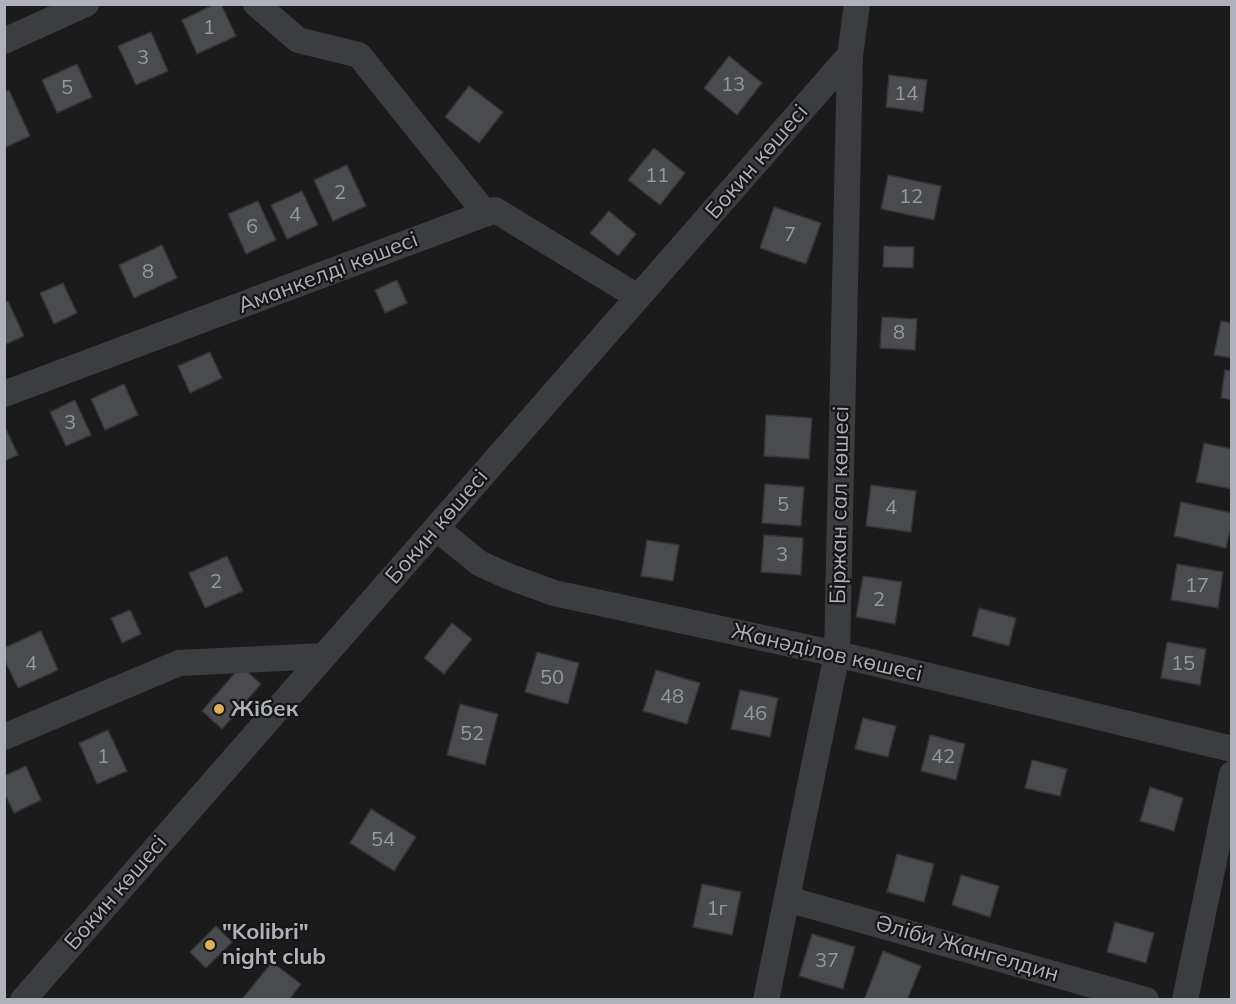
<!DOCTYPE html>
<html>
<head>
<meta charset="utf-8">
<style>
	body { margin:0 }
	#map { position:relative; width:1236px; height:1004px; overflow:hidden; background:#1b1b1c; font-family:Mulish,sans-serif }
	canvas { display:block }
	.frame { position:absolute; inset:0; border:6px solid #afb2ba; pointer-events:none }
</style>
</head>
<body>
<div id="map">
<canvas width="1236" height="1004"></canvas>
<div class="frame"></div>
</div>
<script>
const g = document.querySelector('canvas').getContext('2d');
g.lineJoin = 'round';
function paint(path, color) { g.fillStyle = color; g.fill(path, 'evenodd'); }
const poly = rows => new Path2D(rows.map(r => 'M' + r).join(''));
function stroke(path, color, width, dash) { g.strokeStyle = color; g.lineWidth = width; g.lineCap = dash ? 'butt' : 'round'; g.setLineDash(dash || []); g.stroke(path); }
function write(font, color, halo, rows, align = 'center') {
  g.font = font + ' Mulish,sans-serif'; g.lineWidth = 4.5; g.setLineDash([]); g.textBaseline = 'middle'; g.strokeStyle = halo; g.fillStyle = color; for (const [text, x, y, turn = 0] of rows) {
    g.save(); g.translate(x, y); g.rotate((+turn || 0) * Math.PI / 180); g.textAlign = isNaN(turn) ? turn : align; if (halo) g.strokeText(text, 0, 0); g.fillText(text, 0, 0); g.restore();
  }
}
const building = poly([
	[215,4,221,4,236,36,197,54,182,20,215,4],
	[151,32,168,71,136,85,118,46,151,32],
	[729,56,762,83,737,115,704,88,729,56],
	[77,64,92,97,57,113,42,80,77,64],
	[889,75,927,80,923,112,886,107,889,75],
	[469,86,503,112,479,143,445,117,469,86],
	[9,90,30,136,4,148,4,92,9,90],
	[654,148,685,173,660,205,628,180,654,148],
	[347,165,366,206,333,221,314,180,347,165],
	[888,175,941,186,934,220,881,209,888,175],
	[302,191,318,225,287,239,271,205,302,191],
	[258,201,276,240,246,254,228,214,258,201],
	[774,207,821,223,806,264,760,248,774,207],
	[609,211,636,234,618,256,590,233,609,211],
	[162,245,177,278,134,298,119,265,162,245],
	[884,246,914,247,913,268,883,267,884,246],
	[397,280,407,303,385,313,375,290,397,280],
	[63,283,77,313,54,324,40,293,63,283],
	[8,301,24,336,4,345,4,302,8,301],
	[882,317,917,319,915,350,880,348,882,317],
	[1221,321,1232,323,1232,358,1214,355,1221,321],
	[210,352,222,378,190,393,178,366,210,352],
	[1225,370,1232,371,1232,400,1221,398,1225,370],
	[124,384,138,415,105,430,91,399,124,384],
	[75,400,91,435,66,446,50,412,75,400],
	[766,415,812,418,809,459,764,456,766,415],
	[6,429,18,455,4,461,4,430,6,429],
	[1204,443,1232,449,1232,489,1196,482,1204,443],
	[765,484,804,487,801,526,762,523,765,484],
	[871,485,916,491,911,532,866,526,871,485],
	[1181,502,1232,513,1232,522,1226,548,1174,536,1181,502],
	[764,535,803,538,801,575,761,572,764,535],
	[647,540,679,545,673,581,641,576,647,540],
	[227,556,243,591,205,608,189,573,227,556],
	[1177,564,1223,572,1218,608,1171,600,1177,564],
	[863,576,902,582,895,624,856,617,863,576],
	[979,608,1016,618,1009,646,972,636,979,608],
	[130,610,141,634,122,643,111,618,130,610],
	[452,623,472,639,444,674,424,658,452,623],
	[41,631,58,670,18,688,4,659,4,648,41,631],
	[1167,642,1206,649,1200,685,1161,678,1167,642],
	[537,652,579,663,568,704,525,692,537,652],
	[241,666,261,684,222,729,202,711,241,666],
	[656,670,700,683,687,724,643,711,656,670],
	[740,690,778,698,770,737,731,729,740,690],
	[460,704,498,714,485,765,447,755,460,704],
	[863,718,896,726,888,757,855,749,863,718],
	[108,730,127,771,97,784,79,743,108,730],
	[930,735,965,744,956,780,921,771,930,735],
	[1032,760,1067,769,1060,796,1025,788,1032,760],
	[26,766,41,800,14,813,4,792,4,776,26,766],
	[1150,787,1183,798,1174,831,1140,821,1150,787],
	[371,809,416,837,394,871,350,843,371,809],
	[897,854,934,864,924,902,887,892,897,854],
	[961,875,999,886,990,917,952,905,961,875],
	[702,884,741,892,732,935,693,927,702,884],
	[1115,922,1154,933,1146,963,1107,952,1115,922],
	[216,926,232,942,206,968,190,952,216,926],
	[812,934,855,947,843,989,799,976,812,934],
	[883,951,921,966,907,1000,864,1000,883,951],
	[272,962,301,984,289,1000,246,1000,243,998,272,962]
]);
paint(building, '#4a4b4e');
stroke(building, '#353538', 1.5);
stroke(poly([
	[256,4,298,40,359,55,486,214],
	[4,41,86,4],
	[4,394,495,210,638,297],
	[436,528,479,563,505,575,554,593,837,654,1232,749],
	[4,737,179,663,324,656],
	[787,899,1146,1000],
	[23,1000,850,55],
	[766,1000,837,654,850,55,857,4],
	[1185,1000,1232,774]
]), '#3c3d41', 26);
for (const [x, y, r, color] of [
	[219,709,6,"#dcb053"],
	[210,945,6,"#dcb053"]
]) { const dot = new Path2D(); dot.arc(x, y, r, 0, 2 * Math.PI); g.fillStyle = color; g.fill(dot); stroke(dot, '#161617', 2); }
write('20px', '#96989f', null, [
	["1",209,28],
	["3",143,58],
	["13",733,85],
	["5",67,88],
	["14",906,94],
	["11",657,176],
	["2",340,193],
	["12",911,197],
	["4",295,215],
	["6",252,227],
	["7",790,235],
	["8",148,272],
	["8",899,333],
	["3",70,423],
	["5",783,505],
	["4",891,508],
	["3",782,555],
	["2",216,582],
	["17",1197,586],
	["2",879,600],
	["4",31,664],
	["15",1183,664],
	["50",552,678],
	["48",672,697],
	["46",755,714],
	["52",472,734],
	["1",103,757],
	["42",943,757],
	["54",383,840],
	["1г",717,909],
	["37",827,961]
]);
write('22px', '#afb2ba', '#161617', [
	["Бокин көшесі",757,162,-49],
	["Аманкелді көшесі",328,273,-21],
	["Біржан сал көшесі",840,505,-89],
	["Бокин көшесі",437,527,-49],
	["Жанәділов көшесі",827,653,13],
	["Бокин көшесі",116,893,-49],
	["Әліби Жангелдин",967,949,16]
]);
write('bold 22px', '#afb2ba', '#161617', [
	["Жібек",231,709],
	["\"Kolibri\"",222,932],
	["night club",222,957]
], 'left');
</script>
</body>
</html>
